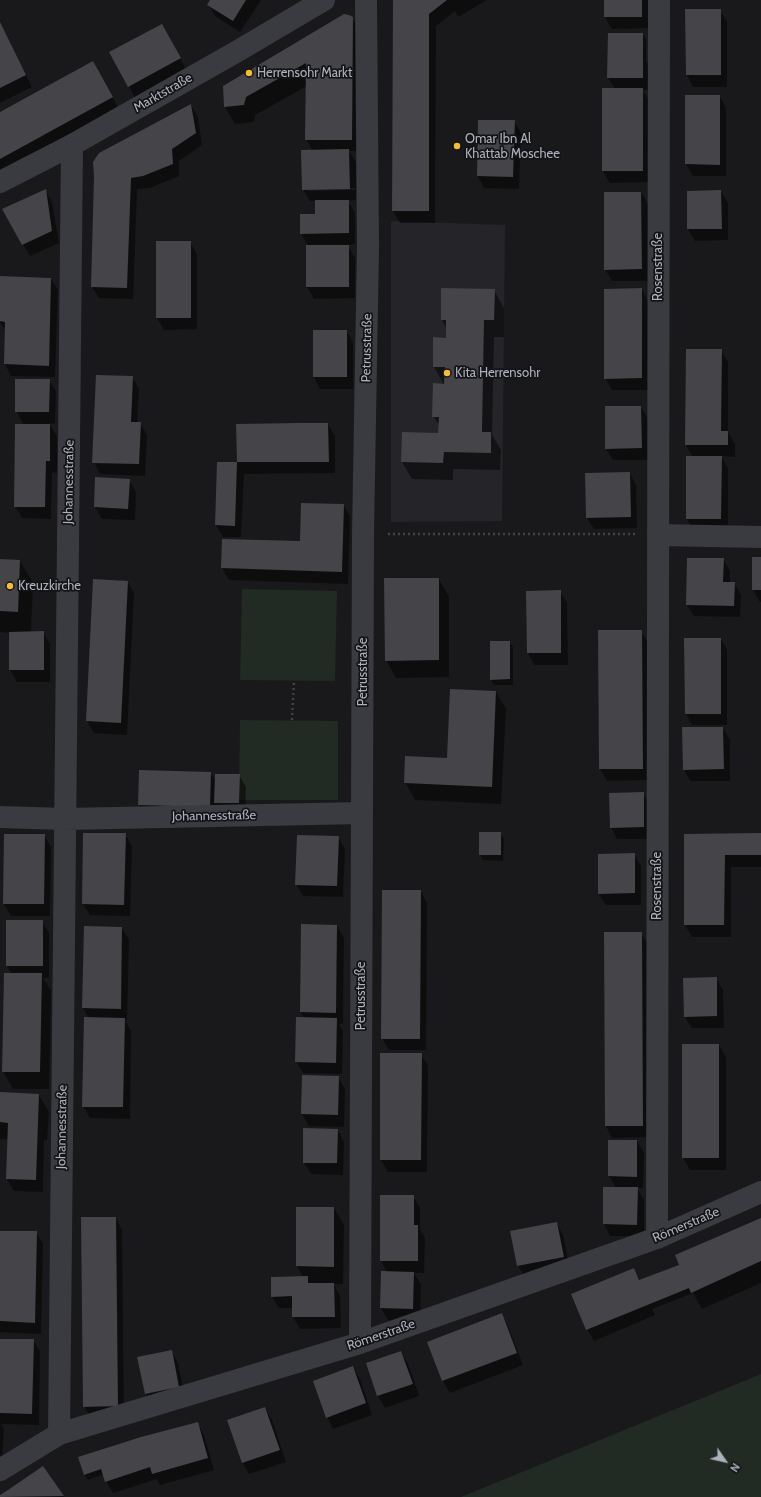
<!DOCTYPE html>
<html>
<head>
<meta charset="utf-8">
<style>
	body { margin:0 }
	#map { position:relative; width:761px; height:1497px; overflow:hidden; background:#19191c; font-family:Cabin,sans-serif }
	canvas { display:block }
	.north { position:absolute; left:705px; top:1441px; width:40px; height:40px; -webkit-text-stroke:3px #141417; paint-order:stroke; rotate:124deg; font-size:11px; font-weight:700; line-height:16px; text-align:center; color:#acb0bb }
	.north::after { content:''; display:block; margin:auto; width:14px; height:18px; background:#acb0bb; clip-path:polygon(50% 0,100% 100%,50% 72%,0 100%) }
</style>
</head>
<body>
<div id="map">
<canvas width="761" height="1497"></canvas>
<div class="north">N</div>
</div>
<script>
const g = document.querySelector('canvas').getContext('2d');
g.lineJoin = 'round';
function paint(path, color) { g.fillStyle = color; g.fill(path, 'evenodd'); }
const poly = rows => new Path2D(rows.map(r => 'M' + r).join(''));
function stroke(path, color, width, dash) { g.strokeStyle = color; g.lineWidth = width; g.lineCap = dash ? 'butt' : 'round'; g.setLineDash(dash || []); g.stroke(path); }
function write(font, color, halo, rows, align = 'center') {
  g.font = font + ' Cabin,sans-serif'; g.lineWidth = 3.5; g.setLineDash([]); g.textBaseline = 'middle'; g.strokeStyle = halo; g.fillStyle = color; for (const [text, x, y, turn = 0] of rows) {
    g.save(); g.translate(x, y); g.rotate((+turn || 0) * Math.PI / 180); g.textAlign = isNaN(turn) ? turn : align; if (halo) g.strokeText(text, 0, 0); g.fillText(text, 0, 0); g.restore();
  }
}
paint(poly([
	[391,221,505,225,502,521,391,522]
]), '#252529');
paint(poly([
	[242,589,337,591,335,681,240,680],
	[240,720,338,721,338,800,239,800],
	[761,1374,761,1497,461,1497]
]), '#212a23');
paint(poly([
	[211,0,261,0,240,32,215,16,209,5],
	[394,0,487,0,458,17,455,11,436,26,435,223,400,223,393,211],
	[605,0,649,0,649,28,612,29,605,17],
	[720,10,727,22,727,87,693,87,687,75],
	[352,18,363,35,358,151,349,151,356,162,356,200,348,201,355,213,355,244,347,245,355,258,355,298,314,299,307,287,308,246,301,233,316,215,316,201,310,201,303,189,313,151,306,139,307,86,255,115,254,122,235,124,225,107,224,87],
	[355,188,355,190,308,191,308,189],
	[0,24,32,87,0,103],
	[643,34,646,40,646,60,649,66,649,90,642,90,649,100,649,182,610,183,603,171,615,89,608,78],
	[168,37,187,71,135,98,129,86],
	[103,80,122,115,0,175,0,113],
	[720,96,726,108,726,176,693,176,686,164],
	[191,105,198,117,202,145,179,161,179,176,150,188,137,189,133,299,99,298,92,287,95,176],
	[479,121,514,121,521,133,519,189,484,188,478,176],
	[45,190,52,202,59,243,30,256,3,210],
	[721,191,728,203,728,240,695,241,688,229],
	[641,192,648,204,648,281,612,281,605,269],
	[190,242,197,254,197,329,164,330,157,318],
	[51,279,58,290,55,377,11,376,5,364,6,332,0,322,0,307],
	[642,289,648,301,649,390,612,390,605,378],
	[494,290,504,308,504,337,494,337,492,435,501,450,500,470,453,469,453,480,412,479,402,462,439,434,440,427,433,416,444,385,434,367,434,338,447,339,447,330,442,320],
	[314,331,347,331,353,343,353,389,320,389,314,377],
	[721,350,728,362,728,432,735,444,735,457,721,456,728,468,728,531,694,531,687,519,693,457,686,445],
	[132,377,139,389,137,423,140,423,147,435,145,476,100,474,94,462],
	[49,380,56,392,55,424,49,423,57,437,57,473,52,472,51,519,22,518,15,506,24,425,16,411],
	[641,407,648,419,648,460,613,460,606,449],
	[328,424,335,436,335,473,244,474,241,537,223,537,216,525,218,463,238,463,237,425],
	[630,473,636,485,637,528,594,529,587,518],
	[129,480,136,492,135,520,102,519,95,507],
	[344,505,350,517,348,584,229,580,222,568,301,542],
	[761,558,761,602,760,602,753,590],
	[723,559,730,571,730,583,734,583,741,595,740,617,694,616,687,605],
	[0,560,20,561,33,583,31,633,43,632,50,644,50,682,17,682,10,670,10,633,0,632],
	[439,579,449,597,449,677,396,678,386,660],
	[94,580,128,582,134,593,127,735,94,733,87,721],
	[560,591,567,603,568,665,534,665,528,653],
	[641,631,648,643,650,780,607,781,600,769],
	[721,639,727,650,727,725,692,725,686,714],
	[509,642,513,647,513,685,494,685,491,680],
	[496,692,506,709,501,804,415,800,405,782,448,759],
	[723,728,730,740,730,781,690,781,684,769],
	[140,771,210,773,216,781,239,775,246,787,245,815,146,817,139,805],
	[643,793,650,805,650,839,617,839,611,827],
	[500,833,504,839,503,861,483,860,480,855],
	[125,834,132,846,130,916,90,915,83,904],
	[761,834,761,867,731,867,731,937,692,937,685,925,685,835],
	[44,835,51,847,50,916,11,916,4,904],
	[338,837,345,849,343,897,303,896,296,884],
	[634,854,641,866,641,905,606,905,599,894],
	[421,891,427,903,426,1050,389,1050,382,1038],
	[42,921,49,933,49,978,43,978,51,991,49,1089,13,1089,3,1071,12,974,7,966],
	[337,926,344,938,343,1024,339,1024,343,1031,342,1074,303,1073,296,1061,304,1018,301,1012],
	[122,928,129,940,127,1020,125,1020,131,1031,130,1119,90,1118,83,1106,89,1019,83,1008],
	[641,933,648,944,649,1137,612,1138,606,1126],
	[716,978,723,990,724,1028,692,1028,685,1017],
	[719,1045,726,1057,726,1170,690,1170,683,1158],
	[421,1054,428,1066,427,1172,388,1172,381,1160],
	[303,1077,338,1077,345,1089,344,1127,309,1126,302,1114],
	[0,1093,39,1095,49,1112,47,1140,44,1140,43,1192,14,1191,7,1179,8,1139,0,1139],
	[338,1130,344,1142,343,1175,311,1174,304,1163],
	[609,1141,637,1141,644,1153,643,1188,637,1188,644,1200,644,1236,610,1236,604,1224,604,1188,616,1188,609,1176],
	[413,1196,420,1208,420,1230,425,1238,424,1273,414,1273,421,1285,420,1320,388,1320,381,1308,387,1272,381,1261],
	[297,1208,334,1208,344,1225,343,1284,334,1284,340,1296,341,1328,300,1329,293,1317,293,1308,279,1308,272,1297,303,1277,297,1266],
	[116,1218,122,1230,124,1418,91,1418,84,1406],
	[761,1219,761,1283,702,1309,693,1293,652,1309,655,1315,594,1341,587,1329,634,1269,640,1281,682,1270],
	[557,1223,563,1235,570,1269,524,1277,518,1265],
	[0,1232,36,1232,43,1244,41,1334,0,1332],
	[502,1315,508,1326,523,1365,450,1393,443,1381,428,1343],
	[0,1340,33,1340,40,1351,39,1425,1,1424,4,1429,2,1456,0,1455],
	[171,1351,178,1363,185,1399,153,1406,146,1394,139,1357],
	[401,1352,408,1364,419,1396,385,1408,378,1396,367,1363],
	[353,1367,360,1379,372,1415,333,1429,327,1417],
	[265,1408,272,1420,286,1462,249,1474,243,1463],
	[198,1423,204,1435,214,1470,160,1485,157,1479,113,1493,106,1481,104,1474,88,1480,84,1474],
	[43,1468,64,1497,0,1497]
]), '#0007');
paint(poly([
	[210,0,246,0,233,21,207,5],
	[393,0,447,0,429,14,429,211,392,211],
	[604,0,642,0,642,17,604,17],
	[685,9,721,9,721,75,686,75],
	[344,14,349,15,353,17,352,140,305,140,306,63,246,97,244,105,224,107,223,86],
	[0,22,26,75,0,88],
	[162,24,181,58,128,87,109,52],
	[608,33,643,33,643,78,607,78],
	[93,61,113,97,0,159,0,112],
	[602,88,643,88,643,171,602,171],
	[685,95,720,95,720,165,685,164],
	[191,104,196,133,172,149,173,164,143,176,131,178,127,288,91,287,94,176,93,162,99,153],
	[478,120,515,120,513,177,477,176],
	[349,149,350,189,302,190,301,150],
	[46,189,52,231,22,245,2,209],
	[721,190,722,229,687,229,687,191],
	[604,192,641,192,642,269,604,270],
	[315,200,349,200,349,233,300,234,300,214,315,214],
	[156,241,191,241,191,318,156,318],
	[306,245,349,245,349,287,306,287],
	[0,276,51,278,49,366,4,364,5,322,0,321],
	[441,288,495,289,494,320,484,320,482,432,491,432,491,453,444,452,443,463,401,462,402,432,438,433,439,417,432,417,433,383,444,384,445,367,433,367,433,337,446,338,446,320,441,320],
	[642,288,642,378,604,379,604,289],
	[313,330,347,330,347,377,313,377],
	[686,349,722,349,721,431,728,431,728,445,685,445],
	[96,375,133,376,131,422,141,422,139,464,92,463],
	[15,379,50,379,49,412,15,412],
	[605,406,641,406,642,448,605,449],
	[298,423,328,423,329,462,237,462,236,424],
	[15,424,50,424,50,461,46,461,45,507,14,507],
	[686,456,722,456,721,519,686,519],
	[217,462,237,462,235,526,215,525],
	[630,472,631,517,586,518,585,473],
	[95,477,130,479,128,509,94,507],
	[301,503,344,504,342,572,221,568,222,539,300,541],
	[752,557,761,557,761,590,752,590],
	[687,558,724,558,723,582,735,582,734,606,686,605],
	[0,559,20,560,18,612,0,611],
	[384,578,439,578,439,660,385,661],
	[93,579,128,581,121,723,86,721],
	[561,590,561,653,527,653,526,591],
	[598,630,642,630,643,769,599,769],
	[44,631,44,670,9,670,9,632],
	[684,638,721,638,721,714,685,714],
	[490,641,510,641,510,679,490,680],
	[450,689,496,691,492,787,404,783,405,756,447,758],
	[682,727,723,727,724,769,683,770],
	[139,770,211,772,210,807,138,805],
	[215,774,240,774,239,803,214,803],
	[644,792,644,827,610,828,609,793],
	[479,832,501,832,501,855,479,855],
	[83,833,126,833,124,905,82,904],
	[761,833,761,855,725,855,724,925,684,925,684,834],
	[4,834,45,834,44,904,3,904],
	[297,835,339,836,337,886,295,885],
	[635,853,635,893,598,894,598,854],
	[382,890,421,890,420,1039,381,1039],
	[6,920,43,920,43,966,6,966],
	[301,924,337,925,336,1013,300,1012],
	[84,926,122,927,121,1009,82,1008],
	[604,932,642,932,643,1126,605,1126],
	[4,973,42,973,40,1072,2,1072],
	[717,977,717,1016,684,1017,683,978],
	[84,1017,125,1018,123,1107,82,1107],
	[296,1017,337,1018,336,1063,295,1062],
	[682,1044,719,1044,719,1158,682,1158],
	[380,1053,422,1053,421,1160,380,1160],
	[302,1075,339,1076,338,1115,301,1114],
	[0,1092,39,1094,36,1180,6,1179,8,1123,0,1122],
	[303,1128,338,1129,337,1163,303,1163],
	[608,1140,637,1140,637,1177,608,1176],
	[603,1187,638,1187,637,1225,603,1224],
	[380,1195,414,1195,414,1225,418,1225,418,1261,380,1261],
	[296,1207,334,1207,334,1267,296,1266],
	[81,1217,116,1217,118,1406,83,1407],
	[761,1218,761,1261,691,1293,689,1288,586,1330,571,1294,634,1268,639,1280,679,1265,675,1255],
	[557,1222,564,1257,517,1266,510,1231],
	[0,1231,37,1231,35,1323,0,1321],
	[381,1271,414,1272,413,1309,380,1308],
	[308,1276,308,1283,334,1283,335,1317,292,1317,292,1296,271,1297,271,1277],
	[502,1313,517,1353,442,1381,427,1342],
	[0,1339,34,1339,32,1414,0,1413],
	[172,1350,179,1387,145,1394,137,1357],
	[401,1351,413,1384,377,1396,366,1363],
	[353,1366,366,1403,326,1418,313,1381],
	[265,1407,280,1450,242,1463,227,1420],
	[198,1422,208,1458,152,1474,150,1467,105,1482,101,1469,84,1475,78,1457,141,1437],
	[43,1466,64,1496,0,1497,0,1495,8,1490]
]), '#444449');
stroke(poly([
	[388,534,635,534],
	[292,720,294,681]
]), '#404248', 2.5, [2, 3]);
stroke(poly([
	[0,182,72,145,236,52,324,0],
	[658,535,761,537],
	[0,817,65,819,362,813],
	[657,1238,659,0],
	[360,1343,363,534,368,247,366,0],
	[59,1434,72,145],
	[0,1470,59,1434,360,1343,657,1238,761,1192]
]), '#3a3b41', 22);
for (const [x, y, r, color] of [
	[249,73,4,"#f5bc39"],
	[457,146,4,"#f5bc39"],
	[447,373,4,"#f5bc39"],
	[10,586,4,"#f5bc39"]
]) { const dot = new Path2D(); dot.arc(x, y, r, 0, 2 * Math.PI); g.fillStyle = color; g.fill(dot); stroke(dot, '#141417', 1.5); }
write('13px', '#acb0bb', '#141417', [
	["Herrensohr Markt",257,73],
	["Omar Ibn Al",465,139],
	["Khattab Moschee",465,154],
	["Kita Herrensohr",455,373],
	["Kreuzkirche",18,586]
], 'left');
write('13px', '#acb0bb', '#141417', [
	["Marktstraße",163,93,-30],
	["Rosenstraße",658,267,-90],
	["Petrusstraße",367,348,-89],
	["Johannesstraße",69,482,-89],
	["Petrusstraße",363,672,-90],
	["Johannesstraße",214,816,-1],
	["Rosenstraße",657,886,-90],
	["Petrusstraße",361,996,-90],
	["Johannesstraße",62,1127,-89],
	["Römerstraße",686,1225,-23],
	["Römerstraße",381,1335,-19]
]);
</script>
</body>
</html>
